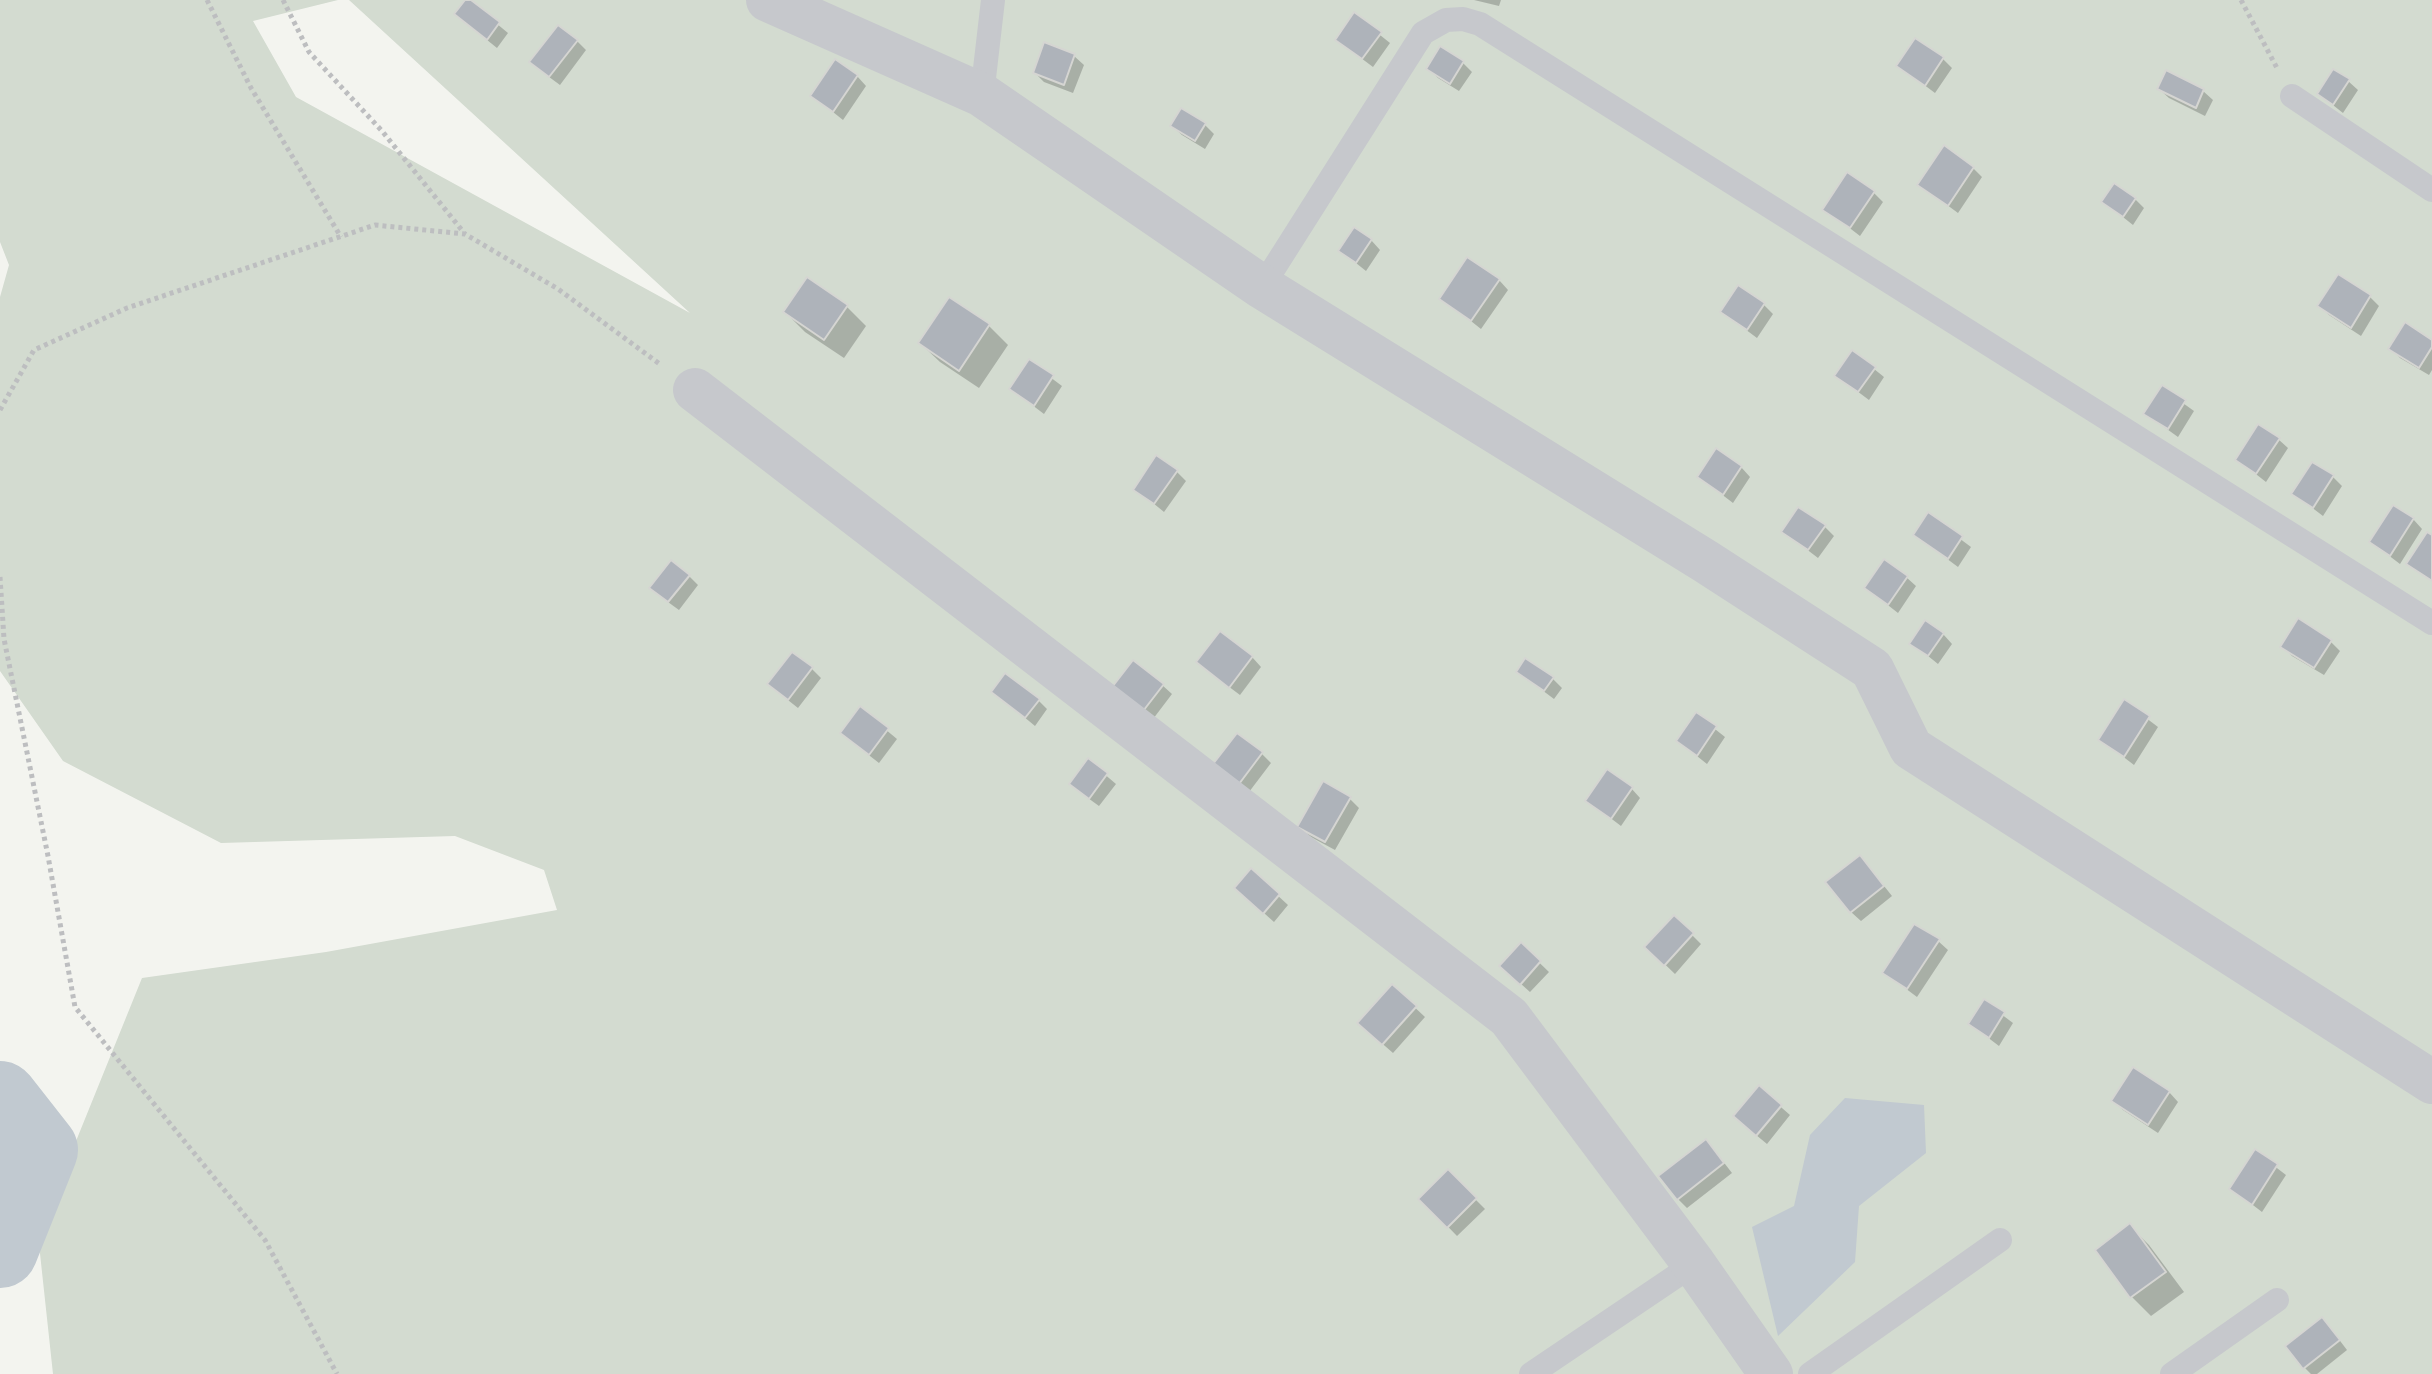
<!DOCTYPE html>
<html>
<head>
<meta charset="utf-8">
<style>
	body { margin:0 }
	canvas { display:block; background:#f3f4ef }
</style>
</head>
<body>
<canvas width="2432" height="1374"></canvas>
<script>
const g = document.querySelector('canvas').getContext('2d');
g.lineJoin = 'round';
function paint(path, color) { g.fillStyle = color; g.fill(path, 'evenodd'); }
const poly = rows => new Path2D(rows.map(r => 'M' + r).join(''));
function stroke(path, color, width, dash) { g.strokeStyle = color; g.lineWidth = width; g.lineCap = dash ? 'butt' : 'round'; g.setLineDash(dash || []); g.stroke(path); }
paint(poly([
	[0,0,338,0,253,21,296,97,690,313,349,0,2432,0,2432,1374,53,1374,38,1235,142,978,326,952,557,910,544,870,455,836,221,843,63,761,0,671,0,297,9,265,0,242],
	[0,1099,40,1150,0,1250]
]), '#d3dbd0');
paint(poly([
	[1845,1098,1924,1105,1926,1153,1859,1206,1855,1262,1778,1336,1752,1227,1794,1206,1810,1135]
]), '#c1c9d0');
paint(poly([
	[468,0,508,33,497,48,466,23],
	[1474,0,1501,0,1499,6],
	[1355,15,1390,43,1373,67,1337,40],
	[577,41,586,50,560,85,541,71],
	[1045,45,1074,56,1084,65,1073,93,1044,82,1035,73],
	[1943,59,1952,68,1935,93,1899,66],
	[1463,63,1472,72,1459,91,1438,78,1429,69],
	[857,76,866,86,843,120,813,96],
	[2348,81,2358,90,2343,113,2319,94],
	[2159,89,2203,91,2213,100,2205,116,2169,98],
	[1182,111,1205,125,1214,134,1205,149,1182,135,1172,126],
	[1973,168,1982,177,1958,213,1920,185],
	[1873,192,1883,202,1860,236,1825,209],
	[2135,199,2144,208,2133,225,2104,202],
	[1371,240,1380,250,1366,271,1341,251],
	[808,280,847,307,866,326,844,358,805,332,785,312],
	[1499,280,1508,290,1481,329,1442,298],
	[2370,297,2379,306,2361,336,2329,315,2320,306],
	[1764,305,1773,314,1757,338,1722,312],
	[988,325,1008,345,979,388,940,362,920,343],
	[2432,342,2432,370,2429,375,2400,358,2391,348],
	[1853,352,1884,377,1869,400,1837,376],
	[1030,362,1062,386,1044,414,1011,389],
	[2162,388,2194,411,2178,437,2146,414],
	[2278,439,2288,448,2266,482,2238,460],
	[1741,467,1750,477,1733,503,1699,477],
	[1177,472,1186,481,1164,512,1136,489],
	[2333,477,2342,486,2323,516,2294,494],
	[1928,515,1971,547,1958,567,1915,535],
	[2413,519,2422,529,2400,564,2371,542],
	[1824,526,1834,536,1818,558,1784,532],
	[689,576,698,585,679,610,661,597],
	[1906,577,1916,586,1898,613,1866,588],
	[1943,634,1952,644,1938,664,1912,643],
	[2330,641,2340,651,2324,675,2292,656,2283,646],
	[1252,657,1261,667,1240,695,1208,671],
	[812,669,821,678,798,708,779,693],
	[1518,672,1553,679,1562,688,1554,699],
	[1162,685,1172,694,1150,723,1112,691],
	[994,692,1038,700,1047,709,1035,726],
	[2125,702,2158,727,2134,765,2100,739],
	[861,709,897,739,879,763,852,742],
	[1696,714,1725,737,1707,764,1678,741],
	[1262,754,1271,763,1249,792,1225,774],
	[1089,761,1116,784,1099,806,1081,793],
	[1631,788,1640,798,1621,826,1588,801],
	[1349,798,1359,808,1335,850,1309,836,1300,826],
	[1869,867,1892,896,1861,921,1851,912],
	[1251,871,1288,905,1274,922,1246,897],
	[1692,935,1701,944,1675,974,1647,947],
	[1938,941,1948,950,1917,997,1885,973],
	[1521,945,1549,972,1530,992,1511,975],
	[1392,986,1425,1017,1393,1053,1369,1032],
	[1985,1002,2013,1023,1999,1046,1970,1024],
	[1759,1088,1790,1115,1767,1144,1744,1125],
	[2169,1092,2178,1102,2158,1133,2123,1110,2113,1101],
	[1715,1151,1732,1173,1687,1208,1678,1199],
	[2256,1152,2286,1175,2262,1212,2232,1189],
	[1448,1172,1485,1209,1457,1236,1421,1199],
	[2130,1226,2149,1245,2184,1292,2151,1316,2132,1297,2097,1250],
	[2331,1329,2347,1350,2317,1374,2311,1374,2305,1368]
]), '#0003');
stroke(poly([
	[0,1099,40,1150,0,1250]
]), '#c1c9d0', 76);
const building = poly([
	[465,0,471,0,500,22,487,40,454,14,465,0],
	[1354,12,1382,32,1362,59,1335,40,1354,12],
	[558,25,578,40,549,77,529,62,558,25],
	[1915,38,1944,57,1925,86,1896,66,1915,38],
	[1044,42,1075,54,1064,85,1033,73,1044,42],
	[1440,46,1464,61,1450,84,1426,69,1440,46],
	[835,59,858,75,833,112,810,96,835,59],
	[2333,69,2350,79,2333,105,2317,94,2333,69],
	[2166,70,2204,89,2196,108,2157,89,2166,70],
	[1181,108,1206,123,1195,141,1170,126,1181,108],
	[1944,145,1974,167,1948,206,1917,185,1944,145],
	[1847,172,1875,191,1850,228,1822,210,1847,172],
	[2114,183,2136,198,2123,217,2101,202,2114,183],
	[1354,227,1372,239,1356,263,1338,251,1354,227],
	[1467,257,1500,279,1471,321,1439,299,1467,257],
	[2338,274,2371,295,2351,328,2317,306,2338,274],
	[807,277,848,305,824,340,783,312,807,277],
	[1738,285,1765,303,1747,330,1720,312,1738,285],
	[949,297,990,324,959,371,918,343,949,297],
	[2405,322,2432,340,2432,347,2419,368,2388,349,2405,322],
	[1852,350,1876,367,1858,392,1834,376,1852,350],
	[1029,359,1054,375,1034,406,1009,389,1029,359],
	[2162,385,2186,400,2168,429,2143,414,2162,385],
	[2258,424,2280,438,2256,474,2235,460,2258,424],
	[1716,448,1742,466,1723,495,1697,477,1716,448],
	[1156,455,1178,470,1154,504,1133,490,1156,455],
	[2312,462,2334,475,2313,508,2291,494,2312,462],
	[2393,505,2414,518,2390,556,2369,542,2393,505],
	[1798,507,1826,525,1808,550,1781,532,1798,507],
	[1928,512,1963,536,1948,559,1913,535,1928,512],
	[2427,532,2432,535,2432,581,2406,564,2427,532],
	[1884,559,1908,576,1888,605,1864,588,1884,559],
	[671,560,690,575,668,602,649,588,671,560],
	[2298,618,2332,640,2314,668,2280,647,2298,618],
	[1925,620,1944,633,1928,656,1909,644,1925,620],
	[1220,631,1253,656,1229,688,1196,662,1220,631],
	[792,652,813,667,788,700,767,684,792,652],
	[1525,658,1554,677,1544,691,1516,672,1525,658],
	[1133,660,1164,684,1140,715,1109,691,1133,660],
	[1005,673,1040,699,1025,718,991,692,1005,673],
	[2124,699,2150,716,2124,757,2098,740,2124,699],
	[860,706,889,728,869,755,840,733,860,706],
	[1696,712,1717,726,1697,756,1676,741,1696,712],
	[1237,733,1263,752,1239,784,1213,764,1237,733],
	[1088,758,1108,773,1089,799,1069,784,1088,758],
	[1607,769,1633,787,1611,819,1585,801,1607,769],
	[1323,781,1351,797,1325,842,1297,827,1323,781],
	[1860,855,1884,886,1850,913,1825,882,1860,855],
	[1251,868,1280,894,1263,914,1234,888,1251,868],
	[1674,915,1694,933,1664,966,1644,947,1674,915],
	[1914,924,1940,939,1907,989,1882,973,1914,924],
	[1521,942,1541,961,1520,985,1499,966,1521,942],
	[1392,984,1417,1006,1382,1045,1357,1023,1392,984],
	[1984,999,2005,1012,1989,1038,1968,1024,1984,999],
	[2133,1067,2170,1091,2148,1125,2111,1101,2133,1067],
	[1759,1085,1782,1105,1756,1136,1733,1116,1759,1085],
	[1706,1139,1724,1163,1677,1200,1658,1176,1706,1139],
	[2255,1149,2278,1164,2252,1205,2229,1189,2255,1149],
	[1448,1169,1477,1198,1447,1228,1418,1199,1448,1169],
	[2130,1223,2166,1272,2130,1298,2095,1250,2130,1223],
	[2322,1317,2340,1340,2303,1369,2285,1346,2322,1317]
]);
paint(building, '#aeb3ba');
stroke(building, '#d5d5d2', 2);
stroke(poly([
	[207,0,251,88,341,237],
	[283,0,309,52,382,131,465,234],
	[2241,0,2278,70],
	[0,410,34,350,127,308,375,225,465,234,558,289,661,365],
	[0,577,4,639,48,856,75,1007,265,1240,337,1374]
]), '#bdbec0', 5, [4, 4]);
stroke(poly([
	[982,95,993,0],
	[2292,96,2432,190],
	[1262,287,1423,33,1446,20,1463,19,1480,24,2432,623],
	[1531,1374,1694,1264],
	[1810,1374,2000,1240],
	[2172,1374,2277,1300]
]), '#c6c8cc', 24);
stroke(poly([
	[768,0,982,95,1262,287,1705,561,1872,669,1911,748,2432,1082],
	[695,390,1509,1017,1694,1264,1771,1374]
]), '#c6c8cc', 44);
</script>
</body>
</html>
